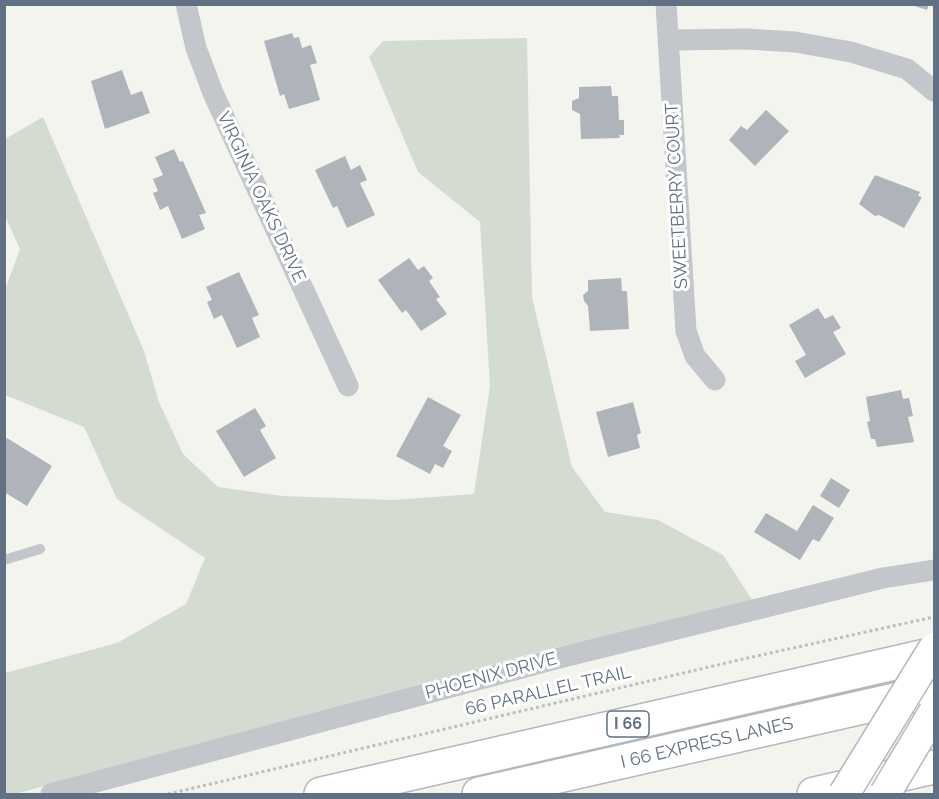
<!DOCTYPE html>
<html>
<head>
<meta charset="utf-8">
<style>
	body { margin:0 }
	#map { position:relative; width:939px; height:799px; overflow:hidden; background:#f4f4ef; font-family:Raleway,sans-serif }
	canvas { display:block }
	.frame { position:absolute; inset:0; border:6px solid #617082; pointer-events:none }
</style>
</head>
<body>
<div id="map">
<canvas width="939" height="799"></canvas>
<div class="frame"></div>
</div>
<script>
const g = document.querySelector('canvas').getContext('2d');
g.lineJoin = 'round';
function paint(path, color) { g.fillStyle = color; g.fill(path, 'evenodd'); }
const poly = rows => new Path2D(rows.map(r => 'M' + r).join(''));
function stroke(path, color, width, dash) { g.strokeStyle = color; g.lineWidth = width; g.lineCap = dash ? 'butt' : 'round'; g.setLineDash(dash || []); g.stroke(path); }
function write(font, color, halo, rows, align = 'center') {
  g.font = font + ' Raleway,sans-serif'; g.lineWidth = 6; g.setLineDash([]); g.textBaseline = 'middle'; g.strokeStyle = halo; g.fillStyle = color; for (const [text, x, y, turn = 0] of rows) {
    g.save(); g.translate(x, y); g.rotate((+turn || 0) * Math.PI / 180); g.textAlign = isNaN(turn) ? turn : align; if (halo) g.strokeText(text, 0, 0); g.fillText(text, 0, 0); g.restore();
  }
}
paint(poly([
	[527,38,532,297,572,467,605,512,658,520,723,555,754,603,545,650,15,794,5,794,5,673,117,643,186,604,205,558,117,499,84,427,5,395,4,292,20,249,5,216,5,139,43,117,144,351,159,402,183,454,218,487,282,496,393,500,474,494,490,386,480,222,418,172,369,57,383,41]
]), '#d4dbd0');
paint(poly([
	[908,4,929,4,927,10],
	[292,33,294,38,299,37,302,48,311,45,317,63,310,65,320,100,289,109,284,94,280,96,264,41],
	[122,70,131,95,142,91,150,113,105,129,91,81],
	[611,86,612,96,618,96,619,120,624,120,624,135,619,135,620,138,581,139,580,114,572,110,572,101,579,98,579,87],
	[766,110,789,131,755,166,729,140,741,126,747,130],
	[174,149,180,162,183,161,206,213,199,215,205,229,182,239,168,206,160,210,153,193,158,191,153,179,163,175,155,157],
	[345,156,351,170,360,165,367,180,360,183,375,215,347,228,337,206,333,208,315,170],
	[875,175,920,192,918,196,922,197,904,228,879,215,875,216,859,204],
	[409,258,418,270,424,266,433,278,429,281,440,297,436,299,447,314,421,331,406,310,402,313,378,280],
	[239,272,259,315,252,318,260,337,237,348,222,315,214,319,207,302,212,300,206,287],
	[621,278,622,291,627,291,629,329,590,331,588,306,584,301,583,295,588,291,588,280],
	[818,308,825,319,833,315,841,328,833,332,846,354,805,378,795,361,806,355,789,325],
	[901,390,903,399,909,398,913,416,908,417,914,442,877,447,875,439,871,439,867,422,870,421,866,397],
	[428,397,461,415,443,446,452,451,443,468,435,464,430,474,396,456],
	[633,402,641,433,637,435,640,448,608,457,596,412],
	[255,408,266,426,260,430,276,458,244,477,216,431],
	[7,438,52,466,27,506,4,492,4,442],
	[831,478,850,490,839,508,820,496],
	[813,505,834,518,819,542,813,539,800,560,754,532,766,513,797,531]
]), '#aeb4ba');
const highway = poly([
	[321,794,934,654],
	[479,794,934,691],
	[814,794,934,767]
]);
stroke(highway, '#b5b8bb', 36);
stroke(poly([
	[168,794,743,659,934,617]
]), '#bdbec0', 3, [3, 3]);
stroke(poly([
	[4,560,40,549]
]), '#c3c6ca', 10);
stroke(poly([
	[186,4,196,48,213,93,348,386],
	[666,4,686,331,695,356,715,380],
	[669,40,747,39,795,42,851,52,907,69,934,91],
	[51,794,559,658,883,578,934,570]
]), '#c3c6ca', 21);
stroke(highway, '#fff', 33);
const secondaryBridge = poly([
	[844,794,934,648],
	[885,794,934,712]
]);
stroke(secondaryBridge, '#b5b9be', 33, []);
stroke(secondaryBridge, '#fff', 30);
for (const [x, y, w] of [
	[628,724,42]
]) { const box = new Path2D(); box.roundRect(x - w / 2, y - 13, w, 26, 4.5); g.fillStyle = '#fff'; g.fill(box); stroke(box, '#617082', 1.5); }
write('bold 16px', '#617082', null, [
	["I 66",628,724]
]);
write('18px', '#617082', '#fff', [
	["SWEETBERRY COURT",677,196,-93],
	["VIRGINIA OAKS DRIVE",261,197,65],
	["PHOENIX DRIVE",491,676,-15],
	["66 PARALLEL TRAIL",548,691,-13],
	["I 66 EXPRESS LANES",707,743,-13]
]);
</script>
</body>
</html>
